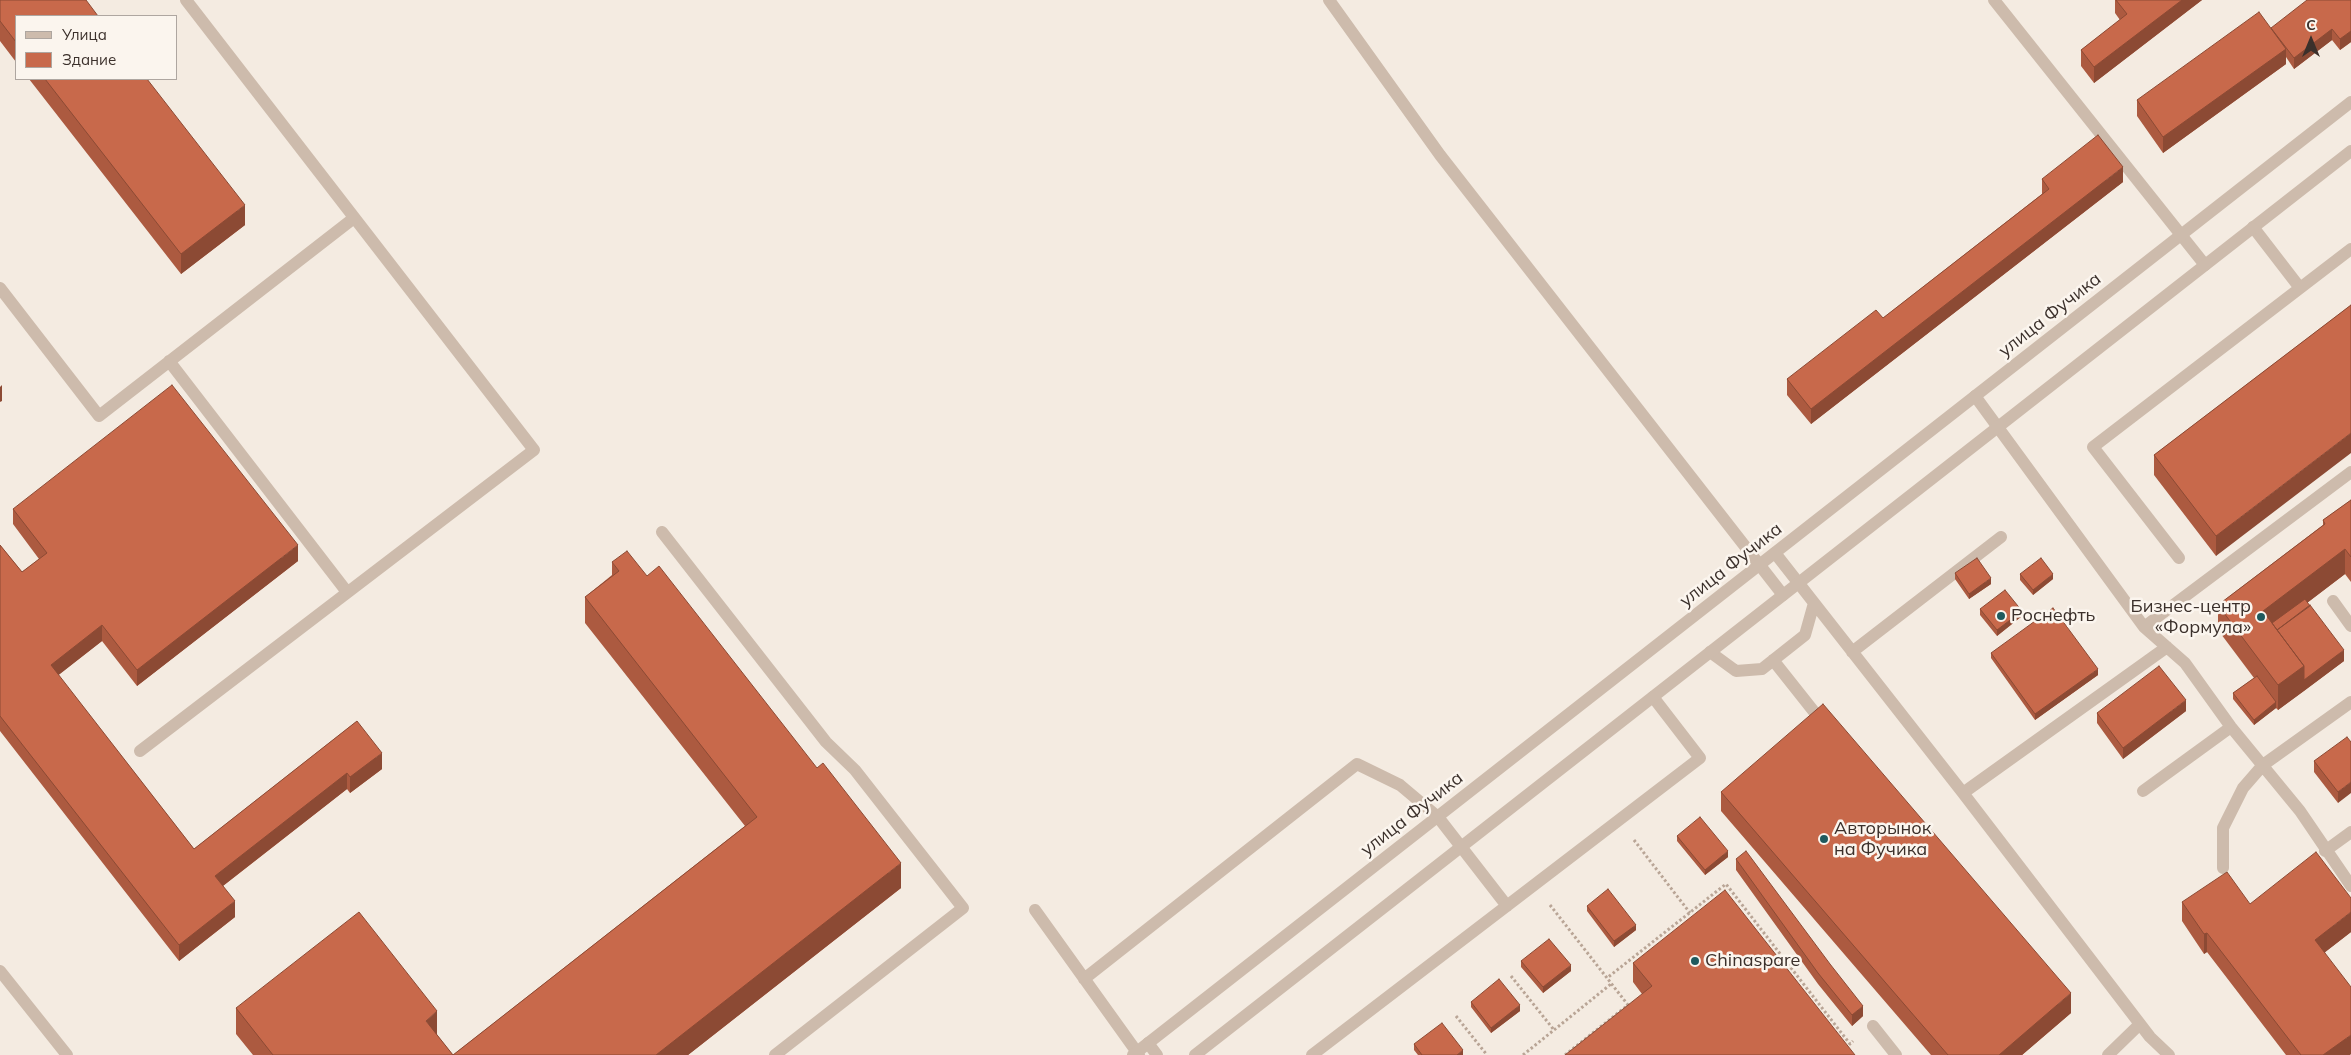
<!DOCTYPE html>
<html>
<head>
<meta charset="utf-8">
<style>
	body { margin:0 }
	#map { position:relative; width:2351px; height:1055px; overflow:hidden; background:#f4ebe1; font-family:Mulish,sans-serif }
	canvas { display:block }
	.legend { position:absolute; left:15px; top:15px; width:162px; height:65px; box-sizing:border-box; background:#fbf5ee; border:1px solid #aea6a0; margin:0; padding:6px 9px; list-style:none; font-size:15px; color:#3b302b }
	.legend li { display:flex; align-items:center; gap:10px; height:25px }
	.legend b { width:25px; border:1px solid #aea6a0 }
	.north { position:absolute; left:2286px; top:15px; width:50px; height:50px; -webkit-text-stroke:4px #fbf5ee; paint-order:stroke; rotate:0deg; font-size:14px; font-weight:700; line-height:20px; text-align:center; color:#3b302b }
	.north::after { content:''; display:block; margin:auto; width:18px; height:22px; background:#3b302b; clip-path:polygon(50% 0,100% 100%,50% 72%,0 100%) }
</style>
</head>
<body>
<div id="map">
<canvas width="2351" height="1055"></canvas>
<ul class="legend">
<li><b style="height:6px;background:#cdbbac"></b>Улица</li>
<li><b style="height:14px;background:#c8694b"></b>Здание</li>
</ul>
<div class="north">С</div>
</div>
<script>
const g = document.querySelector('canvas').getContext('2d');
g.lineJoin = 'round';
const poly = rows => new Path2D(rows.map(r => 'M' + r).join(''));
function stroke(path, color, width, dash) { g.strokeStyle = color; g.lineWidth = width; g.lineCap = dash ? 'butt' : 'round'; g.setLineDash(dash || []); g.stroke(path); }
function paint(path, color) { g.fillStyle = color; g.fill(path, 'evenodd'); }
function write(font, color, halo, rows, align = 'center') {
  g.font = font + ' Mulish,sans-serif'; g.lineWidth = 5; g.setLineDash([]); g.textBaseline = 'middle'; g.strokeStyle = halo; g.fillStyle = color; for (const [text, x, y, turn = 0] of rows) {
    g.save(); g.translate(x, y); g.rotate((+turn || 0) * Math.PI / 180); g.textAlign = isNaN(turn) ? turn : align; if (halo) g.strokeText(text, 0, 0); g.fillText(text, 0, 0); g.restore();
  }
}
stroke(poly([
	[1634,840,1690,913],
	[1550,905,1607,978,1726,884,1850,1044,1853,1041],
	[1511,976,1554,1030],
	[1456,1016,1487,1055],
	[1523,1055,1611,984],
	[1565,1055,1628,1005,1607,978]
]), '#b9a596', 3, [2.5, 2.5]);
stroke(poly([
	[1329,0,1440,155,1783,595],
	[1994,0,2205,265],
	[2253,227,2300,288],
	[0,288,99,416,354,218],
	[169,361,347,592],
	[1975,396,2144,627,2185,663,2231,727,2300,811,2351,886],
	[662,532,826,742,855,770,963,908,775,1055],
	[1775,553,1963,793,2150,1037,2169,1055],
	[2179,558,2093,447,2351,249],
	[2333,601,2351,626],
	[2144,627,2351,472],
	[1710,652,1736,671,1762,669,1805,635,1814,603],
	[1852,652,2001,537],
	[1773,660,1819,718],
	[140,751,534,450,186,0],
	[2143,791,2231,727],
	[1963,793,2167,647],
	[2325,851,2351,832],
	[2223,868,2223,828,2243,788,2263,765,2351,702],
	[1035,910,1139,1055],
	[0,971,67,1055],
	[1084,979,1357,764,1400,785,1438,817,1507,906],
	[1873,1026,1896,1055],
	[1148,1043,1157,1055],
	[1312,1055,1700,758,1653,697],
	[2108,1055,2140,1024]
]), '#cdbbac', 12);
stroke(poly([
	[1133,1055,2351,102],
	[1195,1055,2351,151]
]), '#cdbbac', 12);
paint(poly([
	[0,0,16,16,16,62,0,41],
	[2115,0,2202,0,2094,83,2081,66,2081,50,2120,20,2115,13],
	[2351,0,2351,42,2340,50,2332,40,2294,69,2286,57,2286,64,2163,153,2137,116,2137,100,2271,29],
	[29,79,147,79,245,225,181,274],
	[2042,179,2123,182,1811,424,1787,395,1787,379,1883,318,2042,194],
	[2351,305,2216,556,2154,475,2154,455],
	[2351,500,2351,582,2345,574,2307,603,2344,661,2278,710,2276,708,2254,725,2233,699,2233,693,2254,678,2218,630,2218,605,2323,525,2323,520],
	[13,509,298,561,137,686,102,641,58,675,194,849,357,721,382,769,350,793,347,789,223,886,235,917,179,961,0,731,0,545,22,572,39,559,13,524],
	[612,562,901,888,688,1055,253,1055,236,1034,236,1008,437,1035,453,1055,745,826,585,623,585,597,612,575],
	[1955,573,1991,584,1969,599,1955,579],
	[2020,574,2053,579,2033,595,2020,580],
	[1980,609,2022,616,1997,636,1980,615],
	[1991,653,2098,675,2035,720,1991,658],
	[2186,711,2123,759,2097,723,2097,713],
	[2351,742,2338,803,2314,772,2314,761],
	[1721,792,2071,1013,2022,1055,1931,1055,1721,811],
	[1677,836,1728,857,1705,875,1677,841],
	[1736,859,1863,1016,1852,1026,1818,984,1736,870],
	[2182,902,2250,904,2351,932,2325,952,2350,1055,2286,1055,2207,952,2204,954,2182,921],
	[1587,906,1636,930,1614,947,1587,911],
	[1521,961,1571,971,1543,993,1521,967],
	[1633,963,1855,1055,1642,994,1633,982],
	[1471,1002,1520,1011,1491,1033,1471,1007],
	[1414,1044,1463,1055,1418,1055,1414,1050]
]), '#ac5a40');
paint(poly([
	[2182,0,2202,0,2094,83,2094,67],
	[2332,29,2332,40,2294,69,2294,58],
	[2351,31,2351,42,2340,50,2340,39],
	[2286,49,2286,64,2163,153,2163,137],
	[2123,167,2123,182,1811,424,1811,409],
	[245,205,245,225,181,274,181,254],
	[2,385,2,401,0,402,0,387],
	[2351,433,2351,453,2216,556,2216,536],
	[298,545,298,561,137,686,137,670],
	[2345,549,2345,574,2266,634,2263,611],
	[2053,574,2053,579,2033,595,2033,590],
	[1991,578,1991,584,1969,599,1969,594],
	[2022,611,2022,616,1997,636,1997,630],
	[102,625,102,641,51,681,51,665],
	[2344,650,2344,661,2304,691,2304,680],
	[2304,666,2304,691,2278,710,2278,685],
	[2098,669,2098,675,2035,720,2035,714],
	[2186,700,2186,711,2123,759,2123,748],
	[2276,702,2276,708,2254,725,2254,720],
	[382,753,382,769,350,793,350,777],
	[347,773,347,789,215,892,215,876],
	[2351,782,2351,793,2338,803,2338,792],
	[1728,851,1728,857,1705,875,1705,870],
	[901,863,901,888,688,1055,656,1055],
	[235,901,235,917,179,961,179,945],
	[2351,912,2351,932,2315,960,2315,940],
	[1636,925,1636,930,1614,947,1614,941],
	[2207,933,2207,952,2204,954,2204,934],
	[1571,965,1571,971,1543,993,1543,987],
	[2071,993,2071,1013,2022,1055,1999,1055],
	[1520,1005,1520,1011,1491,1033,1491,1028],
	[1863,1006,1863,1016,1852,1026,1852,1015],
	[437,1011,437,1037,426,1021],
	[2351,1035,2351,1054,2350,1055,2323,1055],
	[1463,1050,1463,1055,1457,1055]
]), '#8c4a34');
const building = poly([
	[0,0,86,0,98,16,16,16,16,42,0,21,0,0],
	[2116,0,2182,0,2094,67,2081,50,2127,14,2116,0],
	[2307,0,2351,0,2351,31,2340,39,2332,29,2294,58,2271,28,2307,0],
	[2259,12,2286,49,2163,137,2137,100,2259,12],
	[45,79,147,79,245,205,181,254,45,79],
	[2098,135,2123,167,1811,409,1787,379,1876,310,1883,318,2049,189,2042,179,2098,135],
	[2351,305,2351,433,2216,536,2154,455,2351,305],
	[172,385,298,545,137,670,102,625,51,665,194,849,357,721,382,753,350,777,347,773,215,876,235,901,179,945,0,716,0,545,22,572,47,553,13,509,172,385],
	[2351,500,2351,557,2345,549,2263,611,2304,666,2278,685,2218,605,2325,524,2323,520,2351,500],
	[627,551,647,576,659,566,817,768,823,763,901,863,656,1055,273,1055,236,1008,359,912,437,1011,426,1021,453,1055,757,817,585,597,619,571,612,562,627,551],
	[1977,558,1991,578,1969,594,1955,573,1977,558],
	[2041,558,2053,574,2033,590,2020,574,2041,558],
	[2005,590,2022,611,1997,630,1980,609,2005,590],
	[2305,599,2310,606,2277,630,2272,623,2305,599],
	[2310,605,2344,650,2304,680,2304,666,2277,630,2310,605],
	[2053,608,2098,669,2035,714,1991,653,2053,608],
	[2159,666,2186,700,2123,748,2097,713,2159,666],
	[2257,676,2276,702,2254,720,2233,693,2257,676],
	[1823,704,2071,993,1999,1055,1948,1055,1721,792,1823,704],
	[2347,737,2351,742,2351,782,2338,792,2314,761,2347,737],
	[1700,817,1728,851,1705,870,1677,836,1700,817],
	[1746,851,1830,964,1863,1006,1852,1015,1818,973,1736,859,1746,851],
	[2316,852,2351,898,2351,912,2315,940,2351,987,2351,1035,2323,1055,2301,1055,2207,933,2204,934,2182,902,2227,872,2250,904,2316,852],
	[1608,889,1636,925,1614,941,1587,906,1608,889],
	[1725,890,1855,1055,1565,1055,1652,986,1633,963,1725,890],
	[1549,939,1571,965,1543,987,1521,961,1549,939],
	[1499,979,1520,1005,1491,1028,1471,1002,1499,979],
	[1442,1023,1463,1050,1457,1055,1422,1055,1414,1044,1442,1023]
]);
paint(building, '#c8694b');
stroke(building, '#8c4a34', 1);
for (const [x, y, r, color] of [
	[2001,616,5,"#1f5a5e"],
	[2261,617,5,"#1f5a5e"],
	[1824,839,5,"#1f5a5e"],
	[1695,961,5,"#1f5a5e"]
]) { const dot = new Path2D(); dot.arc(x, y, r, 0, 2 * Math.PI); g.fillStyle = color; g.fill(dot); stroke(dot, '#fbf5ee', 2); }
write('18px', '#3b302b', '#fbf5ee', [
	["улица Фучика",2050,315,-38],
	["улица Фучика",1731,565,-38],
	["улица Фучика",1412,814,-38]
]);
write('18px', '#3b302b', '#fbf5ee', [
	["Бизнес-центр",2251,607,"right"],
	["«Формула»",2251,628,"right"],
	["Роснефть",2011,616],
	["Авторынок",1834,829],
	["на Фучика",1834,850],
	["Chinaspare",1705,961]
], 'left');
</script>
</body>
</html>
